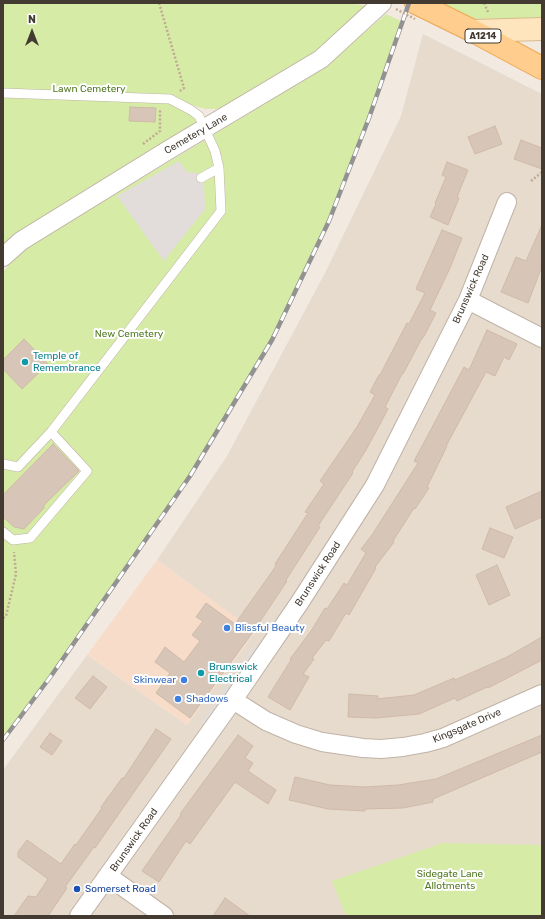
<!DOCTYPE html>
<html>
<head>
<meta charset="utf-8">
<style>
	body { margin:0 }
	#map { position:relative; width:545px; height:919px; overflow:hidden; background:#f2eae1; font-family:Rubik,sans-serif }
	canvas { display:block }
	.frame { position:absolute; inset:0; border:4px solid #433a31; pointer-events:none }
	.north { position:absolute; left:12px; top:12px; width:40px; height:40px; -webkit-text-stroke:3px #fff; paint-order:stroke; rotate:0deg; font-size:11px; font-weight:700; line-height:16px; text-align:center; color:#433a31 }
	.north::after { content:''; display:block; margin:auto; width:14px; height:18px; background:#433a31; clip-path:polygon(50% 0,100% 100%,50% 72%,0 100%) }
</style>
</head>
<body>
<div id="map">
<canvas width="545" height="919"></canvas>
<div class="frame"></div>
<div class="north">N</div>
</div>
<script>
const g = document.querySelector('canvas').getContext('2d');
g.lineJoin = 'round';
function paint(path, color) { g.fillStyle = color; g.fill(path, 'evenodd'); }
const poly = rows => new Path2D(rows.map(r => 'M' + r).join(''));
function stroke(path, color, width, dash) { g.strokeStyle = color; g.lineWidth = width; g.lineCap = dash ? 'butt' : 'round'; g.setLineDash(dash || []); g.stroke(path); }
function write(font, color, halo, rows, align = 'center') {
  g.font = font + ' Rubik,sans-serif'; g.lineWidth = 4; g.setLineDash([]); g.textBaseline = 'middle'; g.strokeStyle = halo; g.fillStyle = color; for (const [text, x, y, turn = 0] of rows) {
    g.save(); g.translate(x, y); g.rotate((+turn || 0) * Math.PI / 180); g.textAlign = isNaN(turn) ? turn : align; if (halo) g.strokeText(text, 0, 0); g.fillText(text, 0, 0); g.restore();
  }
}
paint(poly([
	[423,34,542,94,542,916,3,916,3,770,87,655,187,725,255,632,157,560,227,456,325,273,401,116]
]), '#e7dbce');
paint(poly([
	[157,560,255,631,187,725,87,655]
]), '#f7dcc9');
paint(poly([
	[3,3,347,3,368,6,314,55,240,101,219,109,206,109,190,105,187,112,198,122,197,125,3,249],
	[442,3,542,3,542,22,493,23,472,18],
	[386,14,403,22,369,118,329,221,272,340,190,476,51,676,3,740,3,272,20,252,319,71],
	[443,843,542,845,542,916,346,916,332,881]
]), '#d6eba5');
paint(poly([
	[179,161,187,172,197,173,204,183,205,209,164,261,117,196],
	[266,642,201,733,202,721,253,647]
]), '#e2ddda');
const building = poly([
	[130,107,156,108,155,122,129,121,130,107],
	[495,126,502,144,475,154,468,137,495,126],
	[521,140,542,148,542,169,514,159,521,140],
	[447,162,468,170,457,197,459,198,448,225,430,217,436,204,435,203,446,177,442,175,447,162],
	[542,225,542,266,528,303,501,292,516,257,526,261,542,225],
	[442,230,462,238,450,268,430,310,436,313,423,338,422,338,403,374,402,374,385,407,388,409,366,450,352,472,353,473,318,526,320,527,286,580,287,581,251,635,190,718,156,693,170,673,155,662,165,647,184,662,200,641,192,635,203,621,196,617,206,603,235,624,276,566,275,564,308,513,305,512,324,484,320,481,357,427,375,395,370,392,379,375,380,375,407,323,409,324,425,293,416,289,442,230],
	[487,330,517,344,509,360,504,357,495,376,486,372,446,446,447,446,427,487,429,488,415,509,414,508,393,541,394,542,375,567,376,568,349,615,346,613,329,641,326,640,312,658,314,659,303,674,309,677,290,710,268,697,291,660,290,659,311,631,325,608,327,609,344,583,347,585,366,553,361,549,372,535,418,463,414,461,428,435,464,367,469,370,487,330],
	[24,339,48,364,22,389,3,369,3,360,24,339],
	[53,444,79,471,44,505,44,508,24,529,14,527,3,517,3,495,53,444],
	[542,491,542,517,515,529,506,507,542,491],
	[490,528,513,537,504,558,482,549,490,528],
	[497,565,510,595,489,605,476,575,497,565],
	[542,637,542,660,488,688,487,687,457,701,455,698,419,714,376,718,348,717,349,694,378,696,377,699,414,695,454,678,455,680,507,657,542,637],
	[93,676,107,687,90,709,75,698,93,676],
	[156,729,171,739,95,848,94,847,65,887,67,888,48,916,14,916,28,896,36,897,48,879,18,857,18,852,27,840,61,864,75,844,76,845,102,808,101,807,122,778,124,778,156,729],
	[50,733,62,741,52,755,40,747,50,733],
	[238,735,253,746,245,758,253,763,248,771,276,790,268,804,235,782,190,844,186,841,159,882,142,871,181,815,180,814,238,735],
	[542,735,542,752,433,799,433,802,403,808,365,809,365,811,328,809,289,800,295,777,330,785,365,787,398,785,436,779,542,735],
	[225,898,250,916,213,916,225,898]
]);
paint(building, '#d7c6b8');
stroke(building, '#d0baa8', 1);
const lane = poly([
	[3,93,170,99,191,110,199,116,215,151,219,168,221,211,51,432,18,467,3,464],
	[201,178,219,168],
	[3,532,13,540,30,538,87,471,51,432]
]);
const street = poly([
	[3,257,21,241,170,149,321,59,382,3],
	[468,300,542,338],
	[233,700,266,721,296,734,322,742,363,748,381,749,403,747,425,743,443,738,542,694],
	[108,876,164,916],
	[79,916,233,700,300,602,375,485,468,300,507,202]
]);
const secondary = poly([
	[473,31,542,29]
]);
const primary = poly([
	[416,3,473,31,542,68]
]);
stroke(lane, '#c0b3a6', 10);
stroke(street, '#c0b3a6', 20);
stroke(secondary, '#d9ba8e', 24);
stroke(primary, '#eda754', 24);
stroke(poly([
	[159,3,184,88,180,91],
	[484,3,488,12],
	[143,144,160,131,160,109],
	[531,181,542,172],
	[3,618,6,616,16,574,14,552]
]), '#c1aa93', 2.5, [2, 2]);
stroke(lane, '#fff', 9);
stroke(street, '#fff', 18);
stroke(secondary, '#ffe5be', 22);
stroke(primary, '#ffcd8d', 22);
const rail = poly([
	[3,740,51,676,190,476,272,340,329,221,369,118,409,3]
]);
stroke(rail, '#929292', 4.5);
stroke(rail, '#fff', 3, [9]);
stroke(poly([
	[396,9,415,19]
]), '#c1aa93', 2.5, [2, 2]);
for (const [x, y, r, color] of [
	[25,362,4,"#0f9aa8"],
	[227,628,4,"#3f7fe0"],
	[201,673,4,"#0f9aa8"],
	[184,680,4,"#3f7fe0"],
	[178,699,4,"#3f7fe0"],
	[77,889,4,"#1a4fb4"]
]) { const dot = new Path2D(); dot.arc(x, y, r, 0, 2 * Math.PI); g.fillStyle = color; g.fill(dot); stroke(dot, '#fff', 1.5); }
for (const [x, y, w] of [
	[483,36,36]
]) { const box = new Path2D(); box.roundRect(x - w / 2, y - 7, w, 14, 3); g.fillStyle = '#fff'; g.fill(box); stroke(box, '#433a31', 1); }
write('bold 9px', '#433a31', null, [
	["A1214",483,36]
]);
write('10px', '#507921', '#fff', [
	["Lawn Cemetery",89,89],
	["New Cemetery",129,334],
	["Sidegate Lane",450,874],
	["Allotments",450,886]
]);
write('10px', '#433a31', '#fff', [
	["Cemetery Lane",196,134,-30],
	["Brunswick Road",471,289,-66],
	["Brunswick Road",318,574,-57],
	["Kingsgate Drive",467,726,-23],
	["Brunswick Road",134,840,-55]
]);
write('10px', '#0d838f', '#fff', [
	["Temple of",33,356],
	["Remembrance",33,368],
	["Brunswick",209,667],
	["Electrical",209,679]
], 'left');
write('10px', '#366cbe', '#fff', [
	["Blissful Beauty",235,628],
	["Skinwear",176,680,"right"],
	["Shadows",186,699]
], 'left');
write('10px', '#164399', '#fff', [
	["Somerset Road",85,889]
], 'left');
</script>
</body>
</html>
